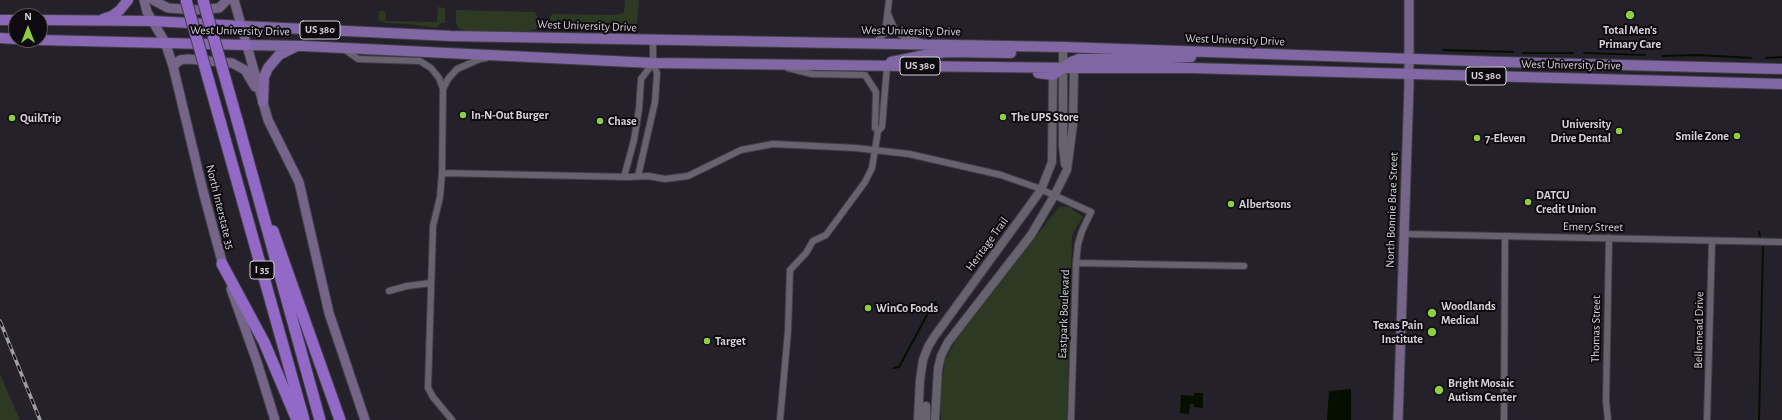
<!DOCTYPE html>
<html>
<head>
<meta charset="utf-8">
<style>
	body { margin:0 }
	#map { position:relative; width:1782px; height:420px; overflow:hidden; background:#24212a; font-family:"Alegreya Sans",sans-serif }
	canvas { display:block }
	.north { position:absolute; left:8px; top:8px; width:40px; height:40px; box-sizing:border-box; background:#0d0b0f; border:1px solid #5c5a5f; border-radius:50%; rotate:0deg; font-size:11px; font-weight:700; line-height:16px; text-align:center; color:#d3d1d7 }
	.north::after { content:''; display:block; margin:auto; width:14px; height:18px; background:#8fcd42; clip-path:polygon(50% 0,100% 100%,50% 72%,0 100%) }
</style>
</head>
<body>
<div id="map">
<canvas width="1782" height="420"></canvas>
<div class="north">N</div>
</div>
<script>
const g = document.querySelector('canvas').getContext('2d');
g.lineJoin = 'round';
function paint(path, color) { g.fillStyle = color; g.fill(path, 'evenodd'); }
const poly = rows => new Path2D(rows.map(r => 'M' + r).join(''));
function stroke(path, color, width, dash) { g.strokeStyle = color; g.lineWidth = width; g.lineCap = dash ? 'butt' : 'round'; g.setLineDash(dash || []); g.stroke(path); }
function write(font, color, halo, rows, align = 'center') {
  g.font = font + ' "Alegreya Sans",sans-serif'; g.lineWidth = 4; g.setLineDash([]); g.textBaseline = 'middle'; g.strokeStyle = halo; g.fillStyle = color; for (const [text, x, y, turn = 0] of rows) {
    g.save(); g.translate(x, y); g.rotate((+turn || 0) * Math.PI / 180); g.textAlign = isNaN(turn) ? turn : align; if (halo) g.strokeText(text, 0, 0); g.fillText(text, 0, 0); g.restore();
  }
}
paint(poly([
	[625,0,639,0,637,25,626,32,601,28,554,27,550,25,549,18,552,14,614,15,624,13],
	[438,7,445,8,445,23,441,23,437,28,409,24,387,23,380,21,378,18,380,11,383,11,386,13,385,21,437,22],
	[456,10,534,12,537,15,537,25,536,29,530,31,465,31,458,28,456,22],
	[1059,207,1069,207,1083,217,1072,235,1067,420,941,420,941,386,945,361,955,341],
	[0,374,20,420,0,420]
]), '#2e3924');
paint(poly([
	[1351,389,1351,420,1327,420,1329,391],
	[1194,393,1203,393,1203,408,1194,407,1194,404,1190,404,1189,414,1180,413,1181,395,1194,396]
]), '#040f00');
stroke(poly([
	[1443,50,1513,52],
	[1523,53,1573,53],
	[1584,53,1645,55],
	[1662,56,1698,55,1751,58],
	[1766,58,1782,57],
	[1759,232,1760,236],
	[894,368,899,367,927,315,936,302],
	[1759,420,1763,247]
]), '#040f00', 2);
const minor = poly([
	[888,14,894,28,902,36,921,42],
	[874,44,885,33,889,0],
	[344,49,358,59,420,61,431,68,439,78,443,89],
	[486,58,480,59,457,69,448,79,443,89,442,173,629,177,648,176,665,179,688,176,741,150,773,144,856,148,909,154,1001,175,1038,188,1091,212,1082,231,1078,244,1076,263,1071,420],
	[788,68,812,74,865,75,876,92,875,128,878,131],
	[442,173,440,197,433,226,428,388,433,397,452,420],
	[638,176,655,102,657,73,653,63,653,40],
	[624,177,634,140,639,109,641,79,653,63],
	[1404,234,1782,242],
	[1076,263,1244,266],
	[389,291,407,286,431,283],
	[780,420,788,331,790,270,806,253,813,241,826,235,865,182,872,168,878,131,882,127,887,66],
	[1504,420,1505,236],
	[1608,420,1606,401,1609,238],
	[1707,420,1712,241]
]);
const tertiary = poly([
	[1063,47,1063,146,1065,164],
	[918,420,920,380,923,360,928,347,934,337,1041,190,1052,162,1053,75],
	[926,420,926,406],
	[935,420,938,369,941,356,948,342,1031,235,1054,196,1067,170,1073,124,1074,68]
]);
const secondary = poly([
	[144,0,147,12,165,42,173,66,203,191,224,269],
	[153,0,168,8,196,10,219,8,227,0],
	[234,0,268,120,299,182,329,313,365,420],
	[173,66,180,60,188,59,232,63,245,70,255,87],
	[231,289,257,362,275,420],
	[1398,420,1409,85,1409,0]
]);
const primary = poly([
	[242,26,451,36,1063,47,1502,62,1782,69],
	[247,45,303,46,653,63,1074,68,1191,68,1782,84],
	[891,62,930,54,948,52,1011,53],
	[1038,73,1053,75,1071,62,1079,59,1171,58,1191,57],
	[263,102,264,77,268,68,279,55,295,47]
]);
const trunk = poly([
	[103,19,112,16,120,10,128,0],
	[0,20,16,20],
	[40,20,153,21,242,26],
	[0,38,16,39],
	[40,40,247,45]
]);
const motorway = poly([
	[237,120,320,420],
	[220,121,304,420],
	[273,231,340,420],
	[222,264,264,342,297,420]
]);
stroke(minor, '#413e45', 8);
stroke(tertiary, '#413e45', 10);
stroke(secondary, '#413e45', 11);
stroke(primary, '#413e45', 12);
stroke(trunk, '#413e45', 12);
stroke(motorway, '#413e45', 13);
stroke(minor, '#67636e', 6);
stroke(tertiary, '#67636e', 8);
stroke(secondary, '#746589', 9);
stroke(primary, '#8167a3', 10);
stroke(trunk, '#8a68b5', 10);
stroke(motorway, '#9269c7', 11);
const rail = poly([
	[0,321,40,420]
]);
stroke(rail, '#9f9da4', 3.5);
stroke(rail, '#0d0b0f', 2, [6]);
const motorwayBridge = poly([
	[186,0,220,121],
	[203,0,237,120]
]);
stroke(motorwayBridge, '#413e45', 13, []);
stroke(motorwayBridge, '#9269c7', 11);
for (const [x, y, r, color] of [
	[1630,15,5,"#8fcd42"],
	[463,115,4,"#8fcd42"],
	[1003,117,4,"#8fcd42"],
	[12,118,4,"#8fcd42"],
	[600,121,4,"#8fcd42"],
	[1619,131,4,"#8fcd42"],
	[1737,136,4,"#8fcd42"],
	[1477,138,4,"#8fcd42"],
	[1528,202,4,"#8fcd42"],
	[1231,204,4,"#8fcd42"],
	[868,308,4,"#8fcd42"],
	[1432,313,5,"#8fcd42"],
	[1432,332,5,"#8fcd42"],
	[707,341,4,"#8fcd42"],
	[1439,390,5,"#8fcd42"]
]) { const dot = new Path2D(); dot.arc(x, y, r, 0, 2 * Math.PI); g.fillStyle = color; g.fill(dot); stroke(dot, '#0d0b0f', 1.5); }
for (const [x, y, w] of [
	[320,30,40],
	[920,66,40],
	[1486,76,40],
	[262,270,24]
]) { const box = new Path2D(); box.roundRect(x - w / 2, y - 9, w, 18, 3); g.fillStyle = '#0d0b0f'; g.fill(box); stroke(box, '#d3d1d7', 1); }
write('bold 11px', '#d3d1d7', null, [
	["US 380",320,30],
	["US 380",920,66],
	["US 380",1486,76],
	["I 35",262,270]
]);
write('12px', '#d3d1d7', '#0d0b0f', [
	["West University Drive",587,26,2],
	["West University Drive",240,31,1],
	["West University Drive",911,31,1],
	["West University Drive",1235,40,2],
	["West University Drive",1571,65,1],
	["North Interstate 35",220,207,76],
	["North Bonnie Brae Street",1392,210,-88],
	["Emery Street",1593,227,1],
	["Heritage Trail",987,244,-54],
	["Eastpark Boulevard",1064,314,-88],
	["Thomas Street",1596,329,-89],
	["Bellemead Drive",1699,330,-89]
]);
write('bold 12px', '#d3d1d7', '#0d0b0f', [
	["Total Men's",1630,30,"center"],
	["Primary Care",1630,44,"center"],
	["In-N-Out Burger",471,115],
	["The UPS Store",1011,117],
	["QuikTrip",20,118],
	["Chase",608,121],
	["University",1611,124,"right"],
	["Drive Dental",1611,138,"right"],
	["Smile Zone",1729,136,"right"],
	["7-Eleven",1485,138],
	["DATCU",1536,195],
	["Credit Union",1536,209],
	["Albertsons",1239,204],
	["Woodlands",1441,306],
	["Medical",1441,320],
	["WinCo Foods",876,308],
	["Texas Pain",1423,325,"right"],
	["Institute",1423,339,"right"],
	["Target",715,341],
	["Bright Mosaic",1448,383],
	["Autism Center",1448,397]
], 'left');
</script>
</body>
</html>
